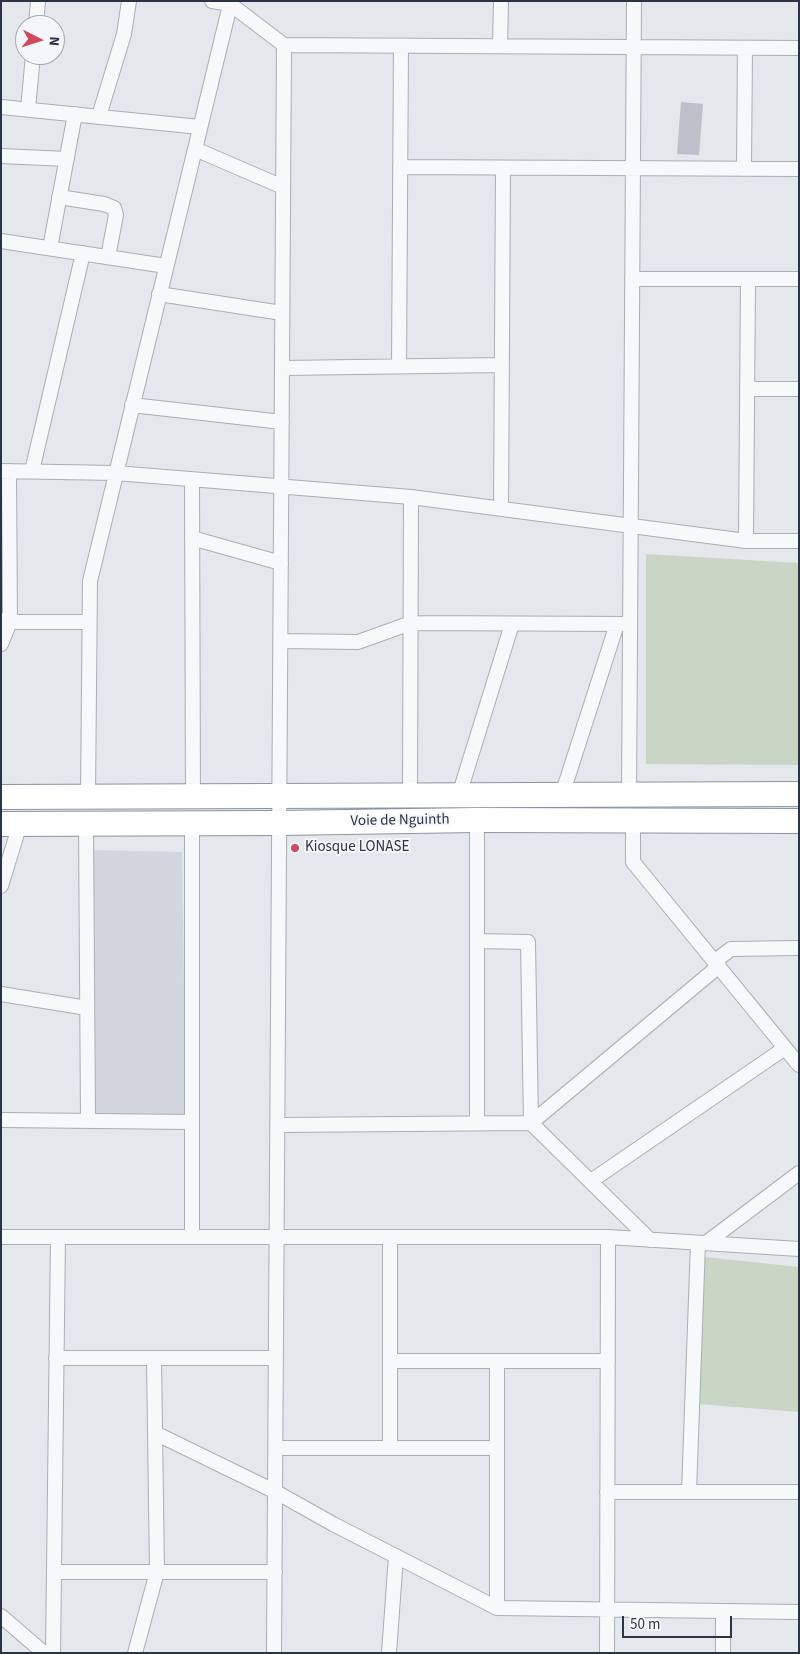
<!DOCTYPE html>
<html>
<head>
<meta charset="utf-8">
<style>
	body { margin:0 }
	#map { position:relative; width:800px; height:1654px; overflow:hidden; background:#e4e7ec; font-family:"Source Sans 3",sans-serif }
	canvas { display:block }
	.frame { position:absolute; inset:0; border:2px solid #2b3445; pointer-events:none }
	.north { position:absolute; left:15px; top:15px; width:50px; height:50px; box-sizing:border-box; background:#f4f6f9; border:1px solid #a4a8b1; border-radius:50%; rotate:95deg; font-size:14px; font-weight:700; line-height:20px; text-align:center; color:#2b3445 }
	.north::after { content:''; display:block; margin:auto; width:18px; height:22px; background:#d1495b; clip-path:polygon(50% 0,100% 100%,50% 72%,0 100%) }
	.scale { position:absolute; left:622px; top:1616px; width:110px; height:22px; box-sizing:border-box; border:2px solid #2b3445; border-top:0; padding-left:6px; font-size:15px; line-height:18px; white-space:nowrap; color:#2b3445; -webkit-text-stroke:4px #f4f6f9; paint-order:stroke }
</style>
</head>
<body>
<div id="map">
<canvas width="800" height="1654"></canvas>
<div class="frame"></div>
<div class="north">N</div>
<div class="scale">50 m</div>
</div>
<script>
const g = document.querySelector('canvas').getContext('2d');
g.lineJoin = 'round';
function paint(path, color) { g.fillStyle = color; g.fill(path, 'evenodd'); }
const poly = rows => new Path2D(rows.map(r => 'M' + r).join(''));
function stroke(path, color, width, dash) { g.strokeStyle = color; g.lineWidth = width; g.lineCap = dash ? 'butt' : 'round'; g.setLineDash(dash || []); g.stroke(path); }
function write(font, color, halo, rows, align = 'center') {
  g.font = font + ' "Source Sans 3",sans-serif'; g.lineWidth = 4; g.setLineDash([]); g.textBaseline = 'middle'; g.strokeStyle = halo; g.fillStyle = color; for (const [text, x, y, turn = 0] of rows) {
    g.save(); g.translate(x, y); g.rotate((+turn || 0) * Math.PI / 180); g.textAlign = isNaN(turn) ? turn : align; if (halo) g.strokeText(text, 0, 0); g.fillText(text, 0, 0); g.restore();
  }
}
paint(poly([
	[93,850,182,852,186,1116,96,1114]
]), '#d2d6de');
paint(poly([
	[646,554,799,563,799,765,646,764],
	[705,1257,799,1267,799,1412,698,1404]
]), '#c9d6c5');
paint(poly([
	[681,102,703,104,699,155,677,154]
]), '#bbc0ca');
const minor = poly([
	[212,1,230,4,284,45,799,48],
	[36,25,38,1],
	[500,46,501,1],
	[1,107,200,127],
	[28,109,33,55],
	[99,116,124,34,129,1],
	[195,149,283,187],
	[1,156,67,159],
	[400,167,799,169],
	[744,169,745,48],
	[59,197,104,204,114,208,116,215,108,257],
	[1,241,166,266],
	[50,248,75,114],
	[632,279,799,279],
	[159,294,282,313],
	[399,366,401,46],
	[282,368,502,365],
	[747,389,799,389],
	[132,405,282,422],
	[1,471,116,473,411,497,746,541,799,541],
	[32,471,83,253],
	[192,479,193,796],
	[501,509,503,168],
	[192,538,281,563],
	[746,541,748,279],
	[3,620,10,622,89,622],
	[280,641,358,642,411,623,630,624],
	[1,644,10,622,9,471],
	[410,795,411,497],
	[459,795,512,624],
	[562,795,617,624],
	[629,795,634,1],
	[88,796,90,581,231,1],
	[633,820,633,862,799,1065],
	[192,823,192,1237],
	[86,824,88,1120],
	[1,886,20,824],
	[477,941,528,942,531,1123,650,1240],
	[715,961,731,949,799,948],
	[1,994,87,1008],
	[1,1120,192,1122],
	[477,1123,477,820],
	[278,1125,531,1123,719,966],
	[591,1181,785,1048],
	[1,1237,608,1237,799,1249],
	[706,1243,799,1173],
	[56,1358,276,1358],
	[390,1361,608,1361],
	[155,1433,276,1492,333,1524,497,1608,799,1612],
	[276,1448,497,1448],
	[390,1448,390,1237],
	[607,1492,799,1492],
	[689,1492,698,1243],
	[54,1572,275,1572],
	[497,1608,497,1361],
	[1,1616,44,1653],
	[53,1653,58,1237],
	[135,1653,157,1572,154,1358],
	[274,1653,284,45],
	[389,1653,396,1556],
	[607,1653,608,1237],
	[723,1653,723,1611]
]);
const trunk = poly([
	[1,797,799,794],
	[1,824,279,823,477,820,799,821]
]);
stroke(minor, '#a9aeb7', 16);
stroke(trunk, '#8b94a3', 26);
stroke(minor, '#f7f8fa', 14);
stroke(trunk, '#fff', 24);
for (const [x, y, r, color] of [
	[295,848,5,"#d1495b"]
]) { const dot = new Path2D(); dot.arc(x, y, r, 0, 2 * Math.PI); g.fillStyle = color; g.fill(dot); stroke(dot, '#f4f6f9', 2); }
write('15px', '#2b3445', '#f4f6f9', [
	["Voie de Nguinth",400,821,-1]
]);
write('15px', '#2b3445', '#f4f6f9', [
	["Kiosque LONASE",305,848]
], 'left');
</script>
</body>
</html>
